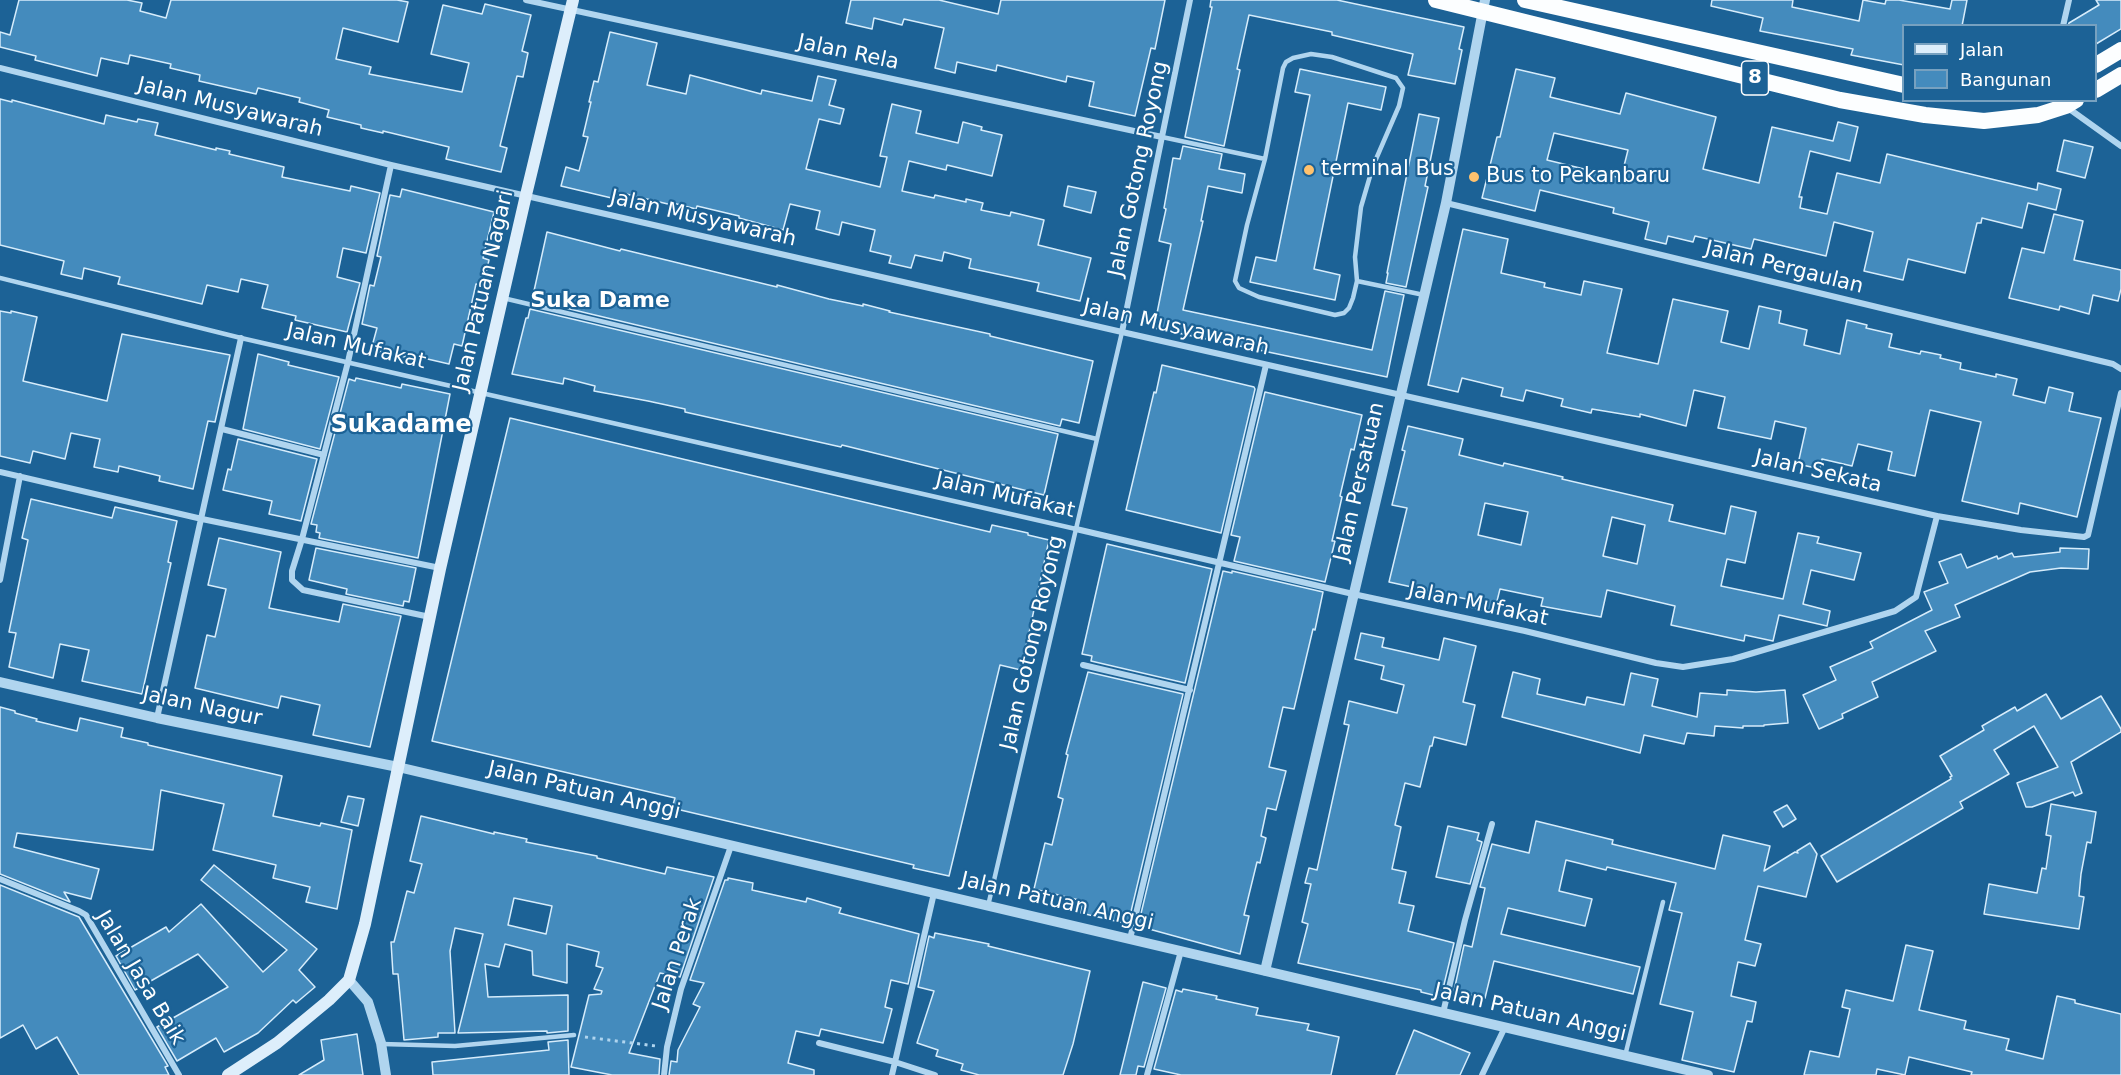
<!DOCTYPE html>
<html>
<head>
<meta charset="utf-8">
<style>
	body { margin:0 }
	#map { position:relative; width:2121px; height:1075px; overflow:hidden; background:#1c6296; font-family:"DejaVu Sans",sans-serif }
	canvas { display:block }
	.legend { position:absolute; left:1902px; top:24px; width:195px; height:78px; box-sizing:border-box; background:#1c6296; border:2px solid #77a1c0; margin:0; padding:8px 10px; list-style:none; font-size:18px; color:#fff }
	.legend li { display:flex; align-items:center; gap:12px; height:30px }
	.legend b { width:30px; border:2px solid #77a1c0 }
</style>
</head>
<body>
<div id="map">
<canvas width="2121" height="1075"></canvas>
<ul class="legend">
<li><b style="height:8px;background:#ddeefb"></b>Jalan</li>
<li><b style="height:16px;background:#448bbd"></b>Bangunan</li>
</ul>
</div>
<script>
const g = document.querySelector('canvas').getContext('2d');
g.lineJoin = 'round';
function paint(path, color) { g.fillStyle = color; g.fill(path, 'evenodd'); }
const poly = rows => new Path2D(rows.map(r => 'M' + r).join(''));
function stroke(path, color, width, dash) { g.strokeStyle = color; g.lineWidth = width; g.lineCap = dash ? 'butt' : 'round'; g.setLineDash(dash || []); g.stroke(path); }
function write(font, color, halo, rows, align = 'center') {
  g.font = font + ' "DejaVu Sans",sans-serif'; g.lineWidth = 4.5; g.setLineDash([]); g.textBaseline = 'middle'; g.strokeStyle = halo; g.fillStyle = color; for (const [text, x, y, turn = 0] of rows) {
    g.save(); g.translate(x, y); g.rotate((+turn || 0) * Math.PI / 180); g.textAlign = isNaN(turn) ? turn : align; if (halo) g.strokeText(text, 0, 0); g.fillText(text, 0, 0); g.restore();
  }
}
const building = poly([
	[19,0,127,0,142,3,140,11,166,18,171,0,397,0,408,2,398,42,343,28,336,59,371,67,369,74,462,92,469,63,431,54,443,5,482,14,485,4,531,15,522,51,528,53,523,77,517,76,500,146,507,148,501,172,446,159,449,147,383,131,383,133,361,128,361,125,327,117,329,110,299,102,300,98,258,88,256,94,199,81,200,75,170,68,171,64,130,55,128,64,101,58,97,76,35,60,36,56,0,47,0,32,10,35,19,0],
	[851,0,939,0,998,14,1001,0,1165,0,1155,49,1151,48,1135,116,1089,106,1094,82,1067,76,1066,82,997,65,996,71,957,62,955,73,935,68,944,28,904,19,902,25,874,18,872,29,846,23,851,0],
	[1211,0,1337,0,1464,27,1459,49,1462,50,1455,84,1408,75,1413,54,1332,35,1332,32,1249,15,1237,69,1240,70,1224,146,1185,137,1212,7,1210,7,1211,0],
	[1712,0,1793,0,1792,7,1859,21,1863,0,1885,4,1886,0,1899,0,1950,9,1952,0,1967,0,1962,26,1904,26,1904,65,1851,55,1853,49,1760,31,1763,18,1711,6,1712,0],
	[2096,0,2121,0,2121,29,2096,44,2096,26,2068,26,2069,23,2099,5,2096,0],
	[610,32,657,43,647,85,686,94,690,75,761,94,762,90,812,101,818,76,836,80,829,105,844,109,840,124,819,119,806,169,880,187,887,157,880,156,892,104,921,111,916,133,958,143,963,122,982,127,981,130,1002,135,992,176,947,165,946,170,909,161,902,191,934,198,935,195,966,202,966,199,983,203,981,210,1010,216,1011,212,1044,220,1038,245,1091,258,1080,301,1037,291,1039,283,969,268,971,259,944,252,942,261,915,255,911,268,889,263,891,256,870,251,875,230,842,222,839,235,816,229,820,211,790,204,783,230,739,218,739,216,697,206,696,209,673,203,672,205,622,193,620,200,561,186,566,167,579,171,588,137,583,136,591,102,589,102,594,81,598,82,610,32],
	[1300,69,1386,87,1381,110,1348,103,1314,269,1340,275,1335,300,1250,282,1256,257,1276,261,1310,95,1295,92,1300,69],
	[1516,69,1555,78,1550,97,1620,114,1626,93,1716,117,1703,169,1759,183,1772,127,1833,141,1838,122,1858,127,1850,161,1810,151,1799,197,1802,197,1800,208,1827,214,1837,173,1880,183,1887,154,2037,190,2038,183,2061,189,2056,210,2028,203,2022,228,1982,218,1981,223,1977,223,1965,273,1908,259,1903,280,1864,271,1873,232,1834,222,1826,256,1754,239,1751,249,1695,236,1693,242,1668,236,1666,244,1645,239,1649,222,1613,213,1614,208,1540,190,1535,211,1482,198,1497,137,1500,137,1516,69],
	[1554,133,1628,150,1621,178,1547,160,1554,133],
	[0,99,12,102,12,100,104,124,106,115,137,122,138,119,158,123,155,135,216,150,216,148,230,151,229,154,284,167,282,177,350,191,351,186,380,193,366,253,343,248,337,277,360,283,347,332,295,320,296,316,262,308,268,285,241,279,238,292,207,285,202,304,118,284,120,277,84,268,82,279,61,274,64,261,0,245,0,99],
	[1419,114,1439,118,1425,186,1428,187,1406,287,1386,283,1388,273,1387,273,1419,114],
	[2064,140,2093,147,2085,178,2057,171,2064,140],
	[1183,146,1222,154,1219,169,1245,174,1242,193,1208,186,1201,221,1203,221,1183,310,1372,350,1385,291,1404,295,1387,377,1154,328,1171,244,1159,241,1166,209,1164,208,1173,158,1180,159,1183,146],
	[1068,186,1096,192,1091,213,1064,206,1068,186],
	[402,189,494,212,483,258,489,260,483,285,476,284,462,346,454,344,449,364,406,354,405,357,371,350,377,328,362,324,370,285,374,286,381,257,377,256,390,195,400,197,402,189],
	[2054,214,2083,221,2074,260,2121,270,2121,289,2118,301,2093,295,2089,314,2060,306,2059,310,2009,298,2022,248,2044,253,2054,214],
	[1463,229,1508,239,1501,273,1545,283,1544,287,1581,295,1584,281,1622,289,1607,353,1658,364,1673,299,1728,311,1721,342,1749,349,1759,306,1781,311,1779,323,1807,330,1804,345,1840,354,1847,320,1867,325,1866,328,1892,334,1889,347,1920,354,1921,351,1941,355,1940,358,1961,363,1960,369,1996,377,1996,374,2017,379,2013,395,2045,403,2049,387,2073,393,2069,411,2101,418,2077,517,2020,503,2018,514,1962,501,1981,422,1930,410,1915,476,1888,470,1892,452,1858,444,1852,466,1822,459,1820,469,1798,464,1806,428,1775,421,1771,439,1718,428,1725,397,1694,390,1686,426,1640,414,1640,417,1592,409,1591,413,1561,406,1563,399,1526,390,1523,401,1501,396,1503,388,1462,378,1458,392,1428,385,1463,229],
	[547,232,620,251,621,249,777,287,777,285,829,299,863,306,863,304,890,311,889,312,990,334,990,336,1093,361,1079,423,1062,419,1060,426,532,300,547,232],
	[530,309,1058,434,1044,495,842,445,841,447,685,412,685,409,648,401,594,391,595,386,564,378,563,384,512,374,526,318,528,318,530,309],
	[0,311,11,313,11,311,37,317,23,381,107,401,122,334,230,355,215,422,208,421,193,489,159,481,160,476,119,466,118,472,94,467,100,439,71,433,65,459,33,451,30,463,0,456,0,311],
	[258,354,289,362,288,365,339,377,320,449,243,429,258,354],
	[1162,365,1254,387,1255,389,1221,533,1126,510,1154,392,1156,393,1162,365],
	[356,378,401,388,402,384,450,394,418,558,319,538,320,533,316,532,317,525,311,524,349,379,355,381,356,378],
	[1265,392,1362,415,1354,450,1351,449,1340,496,1342,497,1332,541,1335,541,1325,582,1234,561,1240,537,1231,535,1265,392],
	[510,418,990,532,992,525,1028,533,1028,535,1049,540,1021,670,1000,665,949,876,913,868,914,865,672,808,675,798,432,741,510,418],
	[1408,426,1463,439,1459,455,1503,466,1504,463,1563,477,1562,479,1673,505,1669,521,1725,534,1731,506,1756,512,1745,563,1727,559,1721,586,1783,599,1798,533,1819,537,1817,543,1861,553,1854,580,1811,570,1803,604,1830,611,1827,626,1779,615,1773,641,1745,635,1744,641,1671,625,1675,606,1607,590,1601,617,1541,606,1543,598,1500,589,1494,613,1470,607,1471,600,1389,582,1407,508,1392,505,1405,451,1402,450,1408,426],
	[1485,503,1528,512,1521,545,1478,535,1485,503],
	[1612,517,1645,525,1637,564,1603,556,1612,517],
	[238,439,317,459,301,521,269,514,272,501,223,490,228,469,231,470,238,439],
	[31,499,112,518,115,507,177,521,168,562,171,563,142,694,82,681,89,650,60,644,53,678,9,667,16,633,9,632,28,540,22,538,31,499],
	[219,538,281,552,269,608,339,622,343,604,401,616,370,747,313,735,320,705,281,696,278,708,195,688,207,635,215,637,226,589,208,585,219,538],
	[1107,544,1212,569,1185,683,1091,661,1092,656,1082,654,1107,544],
	[316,548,416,568,409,602,404,601,403,606,346,594,347,589,309,580,316,548],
	[2060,548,2089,549,2088,569,2061,568,2030,572,1955,605,1960,617,1925,631,1936,651,1872,682,1878,697,1842,714,1843,718,1819,729,1803,695,1836,680,1830,667,1873,648,1870,642,1932,610,1924,592,1948,583,1939,562,1961,554,1967,568,1997,556,1998,559,2012,553,2014,557,2060,552,2060,548],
	[1223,571,1232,573,1232,571,1323,592,1315,630,1313,629,1294,709,1283,707,1269,767,1286,771,1276,810,1267,808,1261,836,1266,838,1260,863,1257,862,1244,915,1249,916,1240,954,1138,926,1223,571],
	[1361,633,1384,638,1382,647,1439,660,1444,638,1476,646,1463,702,1475,705,1466,745,1434,737,1432,746,1430,746,1420,787,1405,783,1395,825,1401,827,1392,869,1406,872,1399,903,1414,906,1408,931,1454,943,1441,997,1421,992,1421,990,1298,963,1308,924,1302,922,1311,884,1305,883,1309,868,1317,870,1349,725,1344,724,1349,701,1397,713,1404,685,1381,679,1384,666,1355,659,1361,633],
	[1088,672,1183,694,1128,924,1081,913,1083,901,1034,889,1045,843,1052,845,1063,799,1058,797,1068,755,1066,754,1088,672],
	[1513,672,1540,679,1537,694,1585,705,1587,697,1624,705,1631,673,1658,679,1652,706,1697,717,1700,693,1727,695,1727,690,1756,692,1785,690,1788,723,1764,725,1764,726,1743,726,1743,728,1715,726,1714,736,1687,733,1684,744,1644,735,1640,753,1502,717,1513,672],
	[2046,694,2061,719,2101,696,2121,729,2121,732,2071,762,2082,793,2075,796,2073,792,2032,807,2026,807,2017,783,2058,767,2034,726,1994,750,2009,774,1960,802,1963,808,1837,882,1821,856,1951,779,1950,777,1952,776,1940,756,1984,730,1982,726,2015,707,2017,711,2046,694],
	[0,707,15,711,15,713,37,719,36,721,77,731,80,718,123,728,121,737,148,743,148,745,282,776,273,816,320,826,321,823,352,830,337,909,306,902,310,887,273,878,276,865,213,850,224,804,161,790,153,850,17,833,14,847,99,869,91,899,64,892,70,902,0,874,0,707],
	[348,796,364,799,358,826,341,822,348,796],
	[2051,804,2096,812,2091,843,2087,842,2081,874,2079,896,2084,897,2079,929,1984,914,1989,884,2037,893,2042,868,2046,869,2051,836,2046,835,2051,804],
	[1787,805,1796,819,1783,827,1774,812,1787,805],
	[421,816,494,834,494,832,527,839,526,842,597,856,597,858,665,874,667,867,714,877,680,977,660,973,629,1053,660,1059,659,1075,612,1075,571,1067,589,995,601,994,602,991,594,989,603,968,596,966,599,952,567,944,567,983,533,975,532,951,505,944,499,967,485,964,488,997,568,995,568,1031,547,1033,547,1031,458,1033,483,934,455,928,450,951,455,1033,438,1033,438,1037,404,1040,398,974,393,974,391,942,394,942,407,891,414,893,422,864,410,861,421,816],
	[514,898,552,906,546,934,508,925,514,898],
	[1536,821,1613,840,1612,844,1715,869,1723,835,1770,846,1764,871,1795,852,1798,853,1797,851,1810,843,1817,854,1806,897,1758,886,1745,940,1761,944,1755,966,1738,962,1731,996,1756,1002,1752,1022,1747,1021,1734,1072,1682,1060,1693,1012,1660,1004,1682,913,1669,910,1676,883,1607,867,1606,870,1566,860,1559,891,1592,899,1585,926,1508,908,1501,934,1640,967,1633,994,1494,961,1485,998,1454,991,1464,945,1472,947,1485,888,1480,887,1492,844,1529,853,1536,821],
	[1448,826,1479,833,1477,840,1482,842,1470,884,1436,877,1448,826],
	[214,865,317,949,299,970,315,987,296,1003,293,1000,258,1033,224,1052,216,1038,177,1061,157,1027,228,987,198,954,135,990,116,956,166,927,169,932,201,904,263,972,287,950,201,880,214,865],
	[728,878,753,883,752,890,806,902,807,898,841,908,839,913,919,934,908,984,891,980,885,1007,892,1009,883,1043,821,1029,819,1036,796,1031,788,1063,814,1070,814,1075,669,1075,671,1061,677,1062,678,1050,700,1007,693,1004,704,983,690,980,725,880,728,880,728,878],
	[0,885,79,917,168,1066,165,1067,169,1075,79,1075,57,1037,36,1049,23,1025,0,1038,0,885],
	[935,933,989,944,988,946,1090,971,1073,1044,1063,1075,979,1075,961,1070,963,1064,936,1056,938,1050,917,1043,934,991,918,987,929,936,934,938,935,933],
	[1906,945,1933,951,1919,1010,1966,1021,1964,1029,2009,1039,2006,1050,2043,1059,2057,996,2075,1000,2075,1003,2121,1014,2121,1075,1971,1075,1972,1072,1909,1057,1905,1075,1877,1069,1876,1075,1804,1075,1810,1051,1839,1057,1850,1009,1842,1007,1846,990,1893,1001,1906,945],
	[1143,982,1166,988,1144,1067,1138,1066,1136,1075,1120,1075,1143,982],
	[1183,989,1217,996,1216,999,1258,1008,1256,1015,1309,1024,1307,1030,1339,1037,1331,1075,1181,1075,1154,1069,1176,990,1182,992,1183,989],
	[1414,1030,1470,1053,1460,1075,1396,1075,1414,1030],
	[357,1034,363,1075,299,1075,324,1060,321,1040,357,1034],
	[568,1040,569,1075,433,1075,432,1062,549,1050,548,1042,568,1040]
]);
paint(building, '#448bbd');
stroke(building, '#d6ecfb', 1.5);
stroke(poly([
	[585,1037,656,1046]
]), '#b0d5ef', 3, [3, 4.5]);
stroke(poly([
	[1311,54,1332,57,1396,78,1403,88,1399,106,1373,166,1361,207,1355,257,1357,281,1353,298,1349,308,1344,313,1335,315,1259,297,1239,288,1235,281,1247,225,1265,159,1283,68,1286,62,1293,58,1311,54],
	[1162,137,1265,159],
	[0,278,241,338,1076,529],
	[1357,281,1424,295],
	[503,298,1097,439],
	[988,906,1122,332],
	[382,1044,455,1046,574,1035],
	[1625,1056,1663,902]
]), '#b0d5ef', 4.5);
stroke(poly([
	[526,0,1162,137],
	[2063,26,2069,0],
	[0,68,391,165,1122,332,1937,516,2021,530,2084,537,2088,535,2121,393],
	[2068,108,2121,146],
	[391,165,348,362,302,539,292,571,292,580,303,590,430,617],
	[1446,203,2113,364,2121,369],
	[1122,332,1190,0],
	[222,429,324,455],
	[0,472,202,519,440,568],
	[1076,529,1353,594,1525,631,1656,663,1683,667,1733,659,1895,611,1916,597,1937,516],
	[0,580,20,476],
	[1083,665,1190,690],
	[157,718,241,338],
	[0,879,79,911,86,915,179,1075],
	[1130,939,1266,365],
	[1443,1013,1465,920,1492,824],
	[819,1043,895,1062,935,1075],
	[664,1075,667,1047,681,989,731,846],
	[892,1075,934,893],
	[1147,1075,1181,951],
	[1482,1075,1505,1027]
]), '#b0d5ef', 6);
stroke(poly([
	[0,682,157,718,398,767,1708,1075],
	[1265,971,1446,203,1485,0],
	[349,980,368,1002,381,1043,386,1075]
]), '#b0d5ef', 10);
stroke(poly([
	[228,1075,277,1043,329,1000,349,980,365,924,440,569,526,195,573,0]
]), '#ddeefb', 12);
stroke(poly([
	[1436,0,1840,100,1925,115,1984,121,2038,115,2066,106,2076,100],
	[1525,0,1904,85],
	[2096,65,2121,50],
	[2096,90,2121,75]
]), '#fcfeff', 16);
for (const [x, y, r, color] of [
	[1309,170,6,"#ffc26e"],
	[1474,177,6,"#ffc26e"]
]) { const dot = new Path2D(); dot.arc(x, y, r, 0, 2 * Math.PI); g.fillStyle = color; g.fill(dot); stroke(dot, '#1c6296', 2); }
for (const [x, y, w] of [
	[1755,78,27]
]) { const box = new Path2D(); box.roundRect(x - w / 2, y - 17, w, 34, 4.5); g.fillStyle = '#1c6296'; g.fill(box); stroke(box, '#fff', 1.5); }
write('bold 20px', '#fff', null, [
	["8",1755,78]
]);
write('21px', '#fff', '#1c6296', [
	["Jalan Rela",848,53,12],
	["Jalan Musyawarah",230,108,14],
	["Jalan Gotong Royong",1139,169,-78],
	["Jalan Musyawarah",703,219,13],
	["Jalan Pergaulan",1784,268,14],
	["Jalan Patuan Nagari",484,291,-77],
	["Jalan Musyawarah",1176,328,13],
	["Jalan Mufakat",356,347,13],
	["Jalan Sekata",1818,472,13],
	["Jalan Persatuan",1360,482,-77],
	["Jalan Mufakat",1005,496,13],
	["Jalan Mufakat",1478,605,12],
	["Jalan Gotong Royong",1033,643,-77],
	["Jalan Nagur",202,707,12],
	["Jalan Patuan Anggi",584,791,13],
	["Jalan Patuan Anggi",1057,902,13],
	["Jalan Perak",678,954,-72],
	["Jalan Jasa Baik",140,978,59],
	["Jalan Patuan Anggi",1530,1013,13]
]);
write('21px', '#fff', '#1c6296', [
	["terminal Bus",1321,170],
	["Bus to Pekanbaru",1486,177]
], 'left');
write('bold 22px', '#fff', '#1c6296', [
	["Suka Dame",600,301]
]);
write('bold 24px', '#fff', '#1c6296', [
	["Sukadame",401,426]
]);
</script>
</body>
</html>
